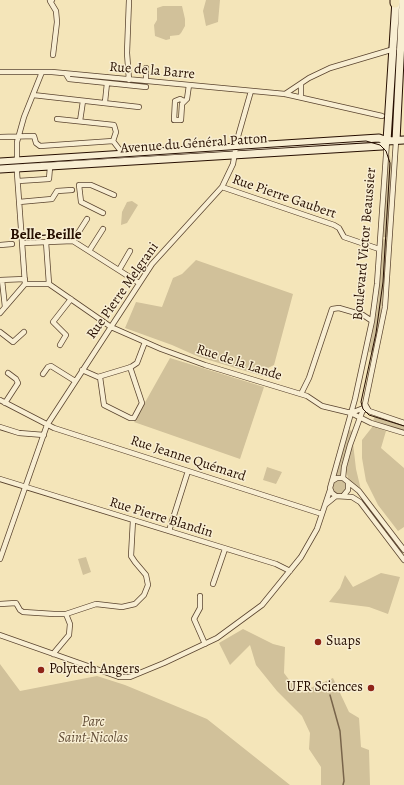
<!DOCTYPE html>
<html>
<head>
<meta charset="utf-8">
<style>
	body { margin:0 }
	canvas { display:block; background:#f4e5b9 }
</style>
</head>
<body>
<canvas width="404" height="785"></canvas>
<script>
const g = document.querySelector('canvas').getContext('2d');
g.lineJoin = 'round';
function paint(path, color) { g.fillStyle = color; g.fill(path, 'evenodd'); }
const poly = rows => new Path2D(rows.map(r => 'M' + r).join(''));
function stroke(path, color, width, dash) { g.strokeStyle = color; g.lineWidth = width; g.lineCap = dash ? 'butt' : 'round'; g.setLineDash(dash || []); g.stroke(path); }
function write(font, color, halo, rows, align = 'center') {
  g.font = font + ' Alegreya,serif'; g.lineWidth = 3; g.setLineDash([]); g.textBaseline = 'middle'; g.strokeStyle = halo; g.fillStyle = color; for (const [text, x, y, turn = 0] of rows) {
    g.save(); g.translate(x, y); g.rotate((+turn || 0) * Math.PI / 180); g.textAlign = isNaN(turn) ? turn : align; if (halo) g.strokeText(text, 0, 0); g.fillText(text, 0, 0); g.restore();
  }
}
paint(poly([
	[206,0,220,0,218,22,206,26,203,11],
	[163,6,182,6,185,19,185,26,181,33,179,35,170,36,170,39,166,40,155,36,154,25,157,20,157,8],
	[390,155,391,167,387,237,383,237,388,156],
	[132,201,138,205,127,223,121,225,122,212,127,202],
	[383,239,387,240,384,282,381,314,373,353,369,352,378,304],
	[196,260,293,294,274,365,268,368,262,376,199,357,172,345,125,328,136,302,162,307,173,278,182,274],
	[170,358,264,387,240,459,134,422],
	[375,415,404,424,404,431,373,421],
	[373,426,386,431,381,448,404,468,404,527,398,531,378,505,366,481,362,458,362,440],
	[349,430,353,431,341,471,341,476,335,476],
	[353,443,356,469,361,490,349,481,346,471],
	[267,467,282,472,276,484,263,480],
	'332 487a7 7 0 1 1 14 0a7 7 0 1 1-14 0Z',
	[86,557,91,572,83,575,78,559],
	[381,573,400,577,388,614,369,607,329,602,340,588,345,575,353,587],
	[243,629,273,644,285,647,284,673,299,693,333,678,349,712,359,718,361,747,369,750,370,785,321,785,321,767,309,749,310,733,302,716,277,691,256,665,250,645,230,665,219,643],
	[0,664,20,691,97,676,125,685,207,719,290,785,0,785]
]), '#d1c19a');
stroke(poly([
	[330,695,340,731,344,781,343,785]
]), '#78644a', 1.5);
const street = poly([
	[52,0,50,1,56,11,57,22,53,55],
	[146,68,146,81],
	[0,72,52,72,285,94,382,116],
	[66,74,69,79,146,87],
	[129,80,127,53,129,0],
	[301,84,301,97],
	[285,94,309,78,330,68,394,49],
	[33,95,139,107],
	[184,101,180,99,175,101,174,120,181,120,182,104,187,99,189,85],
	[105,102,107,83],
	[57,119,114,125,116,132,113,141],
	[80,121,83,101],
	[0,137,34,136,36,143,40,146,113,141],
	[113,141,123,154],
	[387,141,377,284,372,321,355,399,330,488,332,493,336,496,352,497,360,502,404,560],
	[18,181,49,179,50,167],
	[222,187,334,225,339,228,344,237,379,249],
	[19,202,52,199,57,191,72,190],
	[103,213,81,202,79,185,91,185,114,195],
	[73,241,87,219],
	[46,242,49,284],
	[23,243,73,241,139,283],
	[0,245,12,244],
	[89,251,103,229],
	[119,270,130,251],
	[0,280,25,279],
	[2,280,5,307],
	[25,284,17,173,17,142,24,117,42,72],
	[25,284,49,284],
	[49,284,111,327,161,349,205,365,307,396,322,406,351,413,371,423,404,433],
	[0,313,25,284],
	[0,332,13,342,24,332],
	[60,345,66,335,53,322,71,299],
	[82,370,98,377,131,367,137,363,145,342],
	[43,374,48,367,51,366,75,381],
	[100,377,104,405,130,418,134,418,142,403,130,367],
	[301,394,309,378,332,309,339,308,363,315,372,321],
	[0,400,54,428,322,514],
	[5,403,18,383,16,379,8,373],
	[365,404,369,411,404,423],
	[351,413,361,409,366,410],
	[0,427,19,433,44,435],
	[343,478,344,467,350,445,365,404,385,307,396,141],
	[0,479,276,564,290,571],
	[332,481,337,478,343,478,359,491,404,550],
	[343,496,348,490,348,483],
	[325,505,336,496],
	[169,531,188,471],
	[0,559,47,425,152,264,222,187,233,164,237,140,251,91],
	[213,584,225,549],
	[200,596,200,608,194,619,205,644],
	[0,604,16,603,20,610,23,612,54,614,66,614,96,604,122,607,135,604,144,595,148,585,146,575,135,562,131,556,133,520],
	[0,635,119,677,130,677,164,663,217,638,262,605,301,557,317,529,330,490],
	[53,654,69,635,70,624,66,614]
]);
const secondary = poly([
	[387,141,396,0],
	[396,141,403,0],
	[0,162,379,138,387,141,404,140],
	[0,169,382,146,387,141]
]);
const highway = poly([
	[395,0,395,3]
]);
stroke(street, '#5a442f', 6);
stroke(secondary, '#270f01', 9);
stroke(highway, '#270f01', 11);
stroke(street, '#f8eed2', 4.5);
stroke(secondary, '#f8eed2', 7);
stroke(highway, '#f4e5b9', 9);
stroke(poly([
	[0,165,366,141,380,145,386,151,390,163,383,282,376,333,361,402,363,409,369,415,404,426]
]), '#270f01', 1);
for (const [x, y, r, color] of [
	[318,642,4,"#8f2418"],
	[41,670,4,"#8f2418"],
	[371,688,4,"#8f2418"]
]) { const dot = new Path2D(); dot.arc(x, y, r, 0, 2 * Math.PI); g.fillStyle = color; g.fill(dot); stroke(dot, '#f8eed2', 1.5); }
write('14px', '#270f01', '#f8eed2', [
	["Rue de la Barre",152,71,5],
	["Avenue du Général Patton",194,144,-4],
	["Rue Pierre Gaubert",284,197,19],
	["Boulevard Victor Beaussier",365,244,-85],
	["Rue Pierre Melgrani",123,291,-55],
	["Rue de la Lande",239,363,18],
	["Rue Jeanne Quémard",188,459,18],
	["Rue Pierre Blandin",161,518,17]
]);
write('14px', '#270f01', '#f8eed2', [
	["Suaps",326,642],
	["Polytech Angers",49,670],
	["UFR Sciences",363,688,"right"]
], 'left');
write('italic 14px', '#624d37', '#f8eed2', [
	["Parc",93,723],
	["Saint-Nicolas",93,739]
]);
write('bold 15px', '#270f01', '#f8eed2', [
	["Belle-Beille",46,235]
]);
</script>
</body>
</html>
